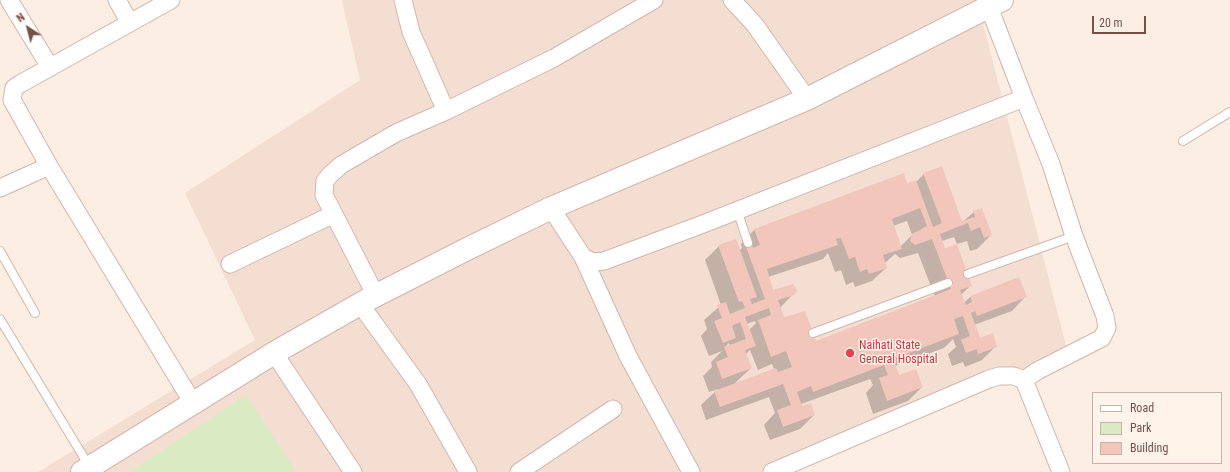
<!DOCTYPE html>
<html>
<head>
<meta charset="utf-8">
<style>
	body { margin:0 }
	#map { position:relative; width:1230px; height:472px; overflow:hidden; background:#fceee3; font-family:"Roboto Condensed",sans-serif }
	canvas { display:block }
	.legend { position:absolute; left:1092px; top:392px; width:130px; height:72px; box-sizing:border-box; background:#fff3ea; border:1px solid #c8b2aa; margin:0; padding:5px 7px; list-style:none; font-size:12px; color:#755049 }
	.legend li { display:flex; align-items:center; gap:8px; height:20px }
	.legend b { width:20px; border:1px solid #c8b2aa }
	.north { position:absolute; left:8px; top:8px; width:40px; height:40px; -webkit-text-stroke:3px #fff3ea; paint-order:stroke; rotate:324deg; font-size:11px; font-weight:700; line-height:16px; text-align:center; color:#755049 }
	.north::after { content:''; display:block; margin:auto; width:14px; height:18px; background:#755049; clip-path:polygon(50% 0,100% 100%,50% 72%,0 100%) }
	.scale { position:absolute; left:1092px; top:16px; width:54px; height:18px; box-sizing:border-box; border:2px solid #755049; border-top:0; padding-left:5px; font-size:12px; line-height:14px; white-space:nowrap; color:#755049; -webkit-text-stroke:3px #fff3ea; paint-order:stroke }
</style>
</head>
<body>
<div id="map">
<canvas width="1230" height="472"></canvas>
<ul class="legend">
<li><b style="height:5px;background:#fff"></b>Road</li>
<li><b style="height:11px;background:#daeac2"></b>Park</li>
<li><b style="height:11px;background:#f2c6bb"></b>Building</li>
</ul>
<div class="north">N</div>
<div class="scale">20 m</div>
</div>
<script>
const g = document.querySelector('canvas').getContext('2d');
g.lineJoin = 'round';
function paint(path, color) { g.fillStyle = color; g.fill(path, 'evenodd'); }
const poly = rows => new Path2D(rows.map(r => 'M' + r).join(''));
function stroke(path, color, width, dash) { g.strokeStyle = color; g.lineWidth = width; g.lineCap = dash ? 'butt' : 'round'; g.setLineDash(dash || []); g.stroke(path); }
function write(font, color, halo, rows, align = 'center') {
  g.font = font + ' "Roboto Condensed",sans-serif'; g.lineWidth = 3; g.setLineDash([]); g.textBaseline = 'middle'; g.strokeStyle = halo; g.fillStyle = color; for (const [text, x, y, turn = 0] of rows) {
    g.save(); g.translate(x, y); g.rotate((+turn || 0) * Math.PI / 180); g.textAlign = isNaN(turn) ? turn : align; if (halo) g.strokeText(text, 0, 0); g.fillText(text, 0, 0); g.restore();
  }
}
paint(poly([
	[342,0,977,0,1068,353,790,472,38,472,255,340,185,193,360,80]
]), '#f4ded2');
paint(poly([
	[246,395,296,472,132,472,131,471]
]), '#daeac2');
paint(poly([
	[924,174,961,223,974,212,991,235,977,249,970,251,967,241,957,244,954,237,942,241,944,249,971,285,961,295,964,303,970,297,1025,297,1012,311,974,325,979,340,996,346,982,360,965,367,963,362,952,366,948,354,956,347,953,339,944,348,895,366,899,376,922,387,908,401,873,414,866,393,873,385,870,379,801,404,802,408,814,415,800,429,770,440,764,425,775,413,769,397,706,420,701,405,718,389,709,392,703,376,712,367,711,362,722,351,709,356,701,336,707,329,704,320,721,305,705,260,719,246,739,251,742,248,741,244,754,230,903,175,907,184,915,183],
	[907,221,912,235,900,247,893,226],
	[828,253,835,272,841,270,846,285,853,282,855,287,872,281,886,268,885,263,895,254,900,258,918,253,935,297,815,343,784,319,780,308,793,294,773,291,768,277,823,259],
	[755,321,756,323,749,330,747,324],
	[729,343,730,346,724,348],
	[750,350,758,370,772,364,774,369,734,384,751,368,746,354]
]), '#0003');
paint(poly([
	[942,166,962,221,975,217,973,211,982,208,992,235,984,238,980,227,971,231,968,223,940,234,945,248,957,244,972,286,960,290,966,305,972,302,970,296,1019,277,1027,297,977,316,975,311,971,313,980,338,993,333,997,347,978,354,977,349,966,353,961,340,970,336,963,316,954,319,959,334,893,359,899,375,916,369,923,387,887,401,879,378,888,375,884,365,813,392,811,386,797,392,802,406,811,403,815,415,783,427,777,410,791,405,783,384,720,407,714,391,776,368,778,372,792,367,786,351,771,357,758,320,771,315,769,308,745,317,756,346,745,350,752,368,722,379,716,362,728,357,724,347,746,339,740,322,732,326,736,338,723,343,714,321,722,318,717,305,726,302,730,314,745,308,742,301,739,302,718,245,736,239,757,297,750,299,752,304,765,299,745,244,751,242,753,248,760,245,754,229,904,173,907,183,916,180,933,227,942,223,923,173],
	[920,208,927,226,912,234,910,241,915,245,932,239,951,289,816,341,805,311,784,317,778,300,794,295,797,291,796,288,793,284,773,290,767,269,838,245,836,239,841,238,849,259,855,257,860,272,867,269,869,274,887,268,883,255,902,249,892,219]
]), '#f2c6bb');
const lane = poly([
	[1183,141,1230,112],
	[737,210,748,243],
	[0,251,35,313],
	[968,274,1074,236],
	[0,319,89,466],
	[813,333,948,283]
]);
const street = poly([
	[9,0,50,67],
	[117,0,130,23],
	[171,0,20,84,14,88,12,100,49,166,193,403],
	[403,0,411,32,446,111],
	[732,0,755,25,807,99],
	[989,7,1024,98],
	[0,188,49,166],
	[551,208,583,257,593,262,604,261,703,224,1024,98,1051,164,1074,236,1105,316,1107,328,1102,338,1037,371,1024,380,1061,472],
	[583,257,628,356,691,472],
	[230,264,334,214],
	[376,296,324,195,325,181,330,175,341,165,396,133,446,111,554,58,654,0],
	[360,304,418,384,468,472],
	[274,353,353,472],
	[519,472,613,409],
	[772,472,989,379,999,376,1014,376,1024,380]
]);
const secondary = poly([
	[82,472,274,353,367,300,465,250,551,208,807,99,1002,0]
]);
stroke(lane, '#d0b6ad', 10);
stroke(street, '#d0b6ad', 19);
stroke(secondary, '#d3b4aa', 24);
stroke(lane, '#fff', 8);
stroke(street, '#fff', 17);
stroke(secondary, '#fff', 22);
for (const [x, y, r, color] of [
	[850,353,5,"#e0444e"]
]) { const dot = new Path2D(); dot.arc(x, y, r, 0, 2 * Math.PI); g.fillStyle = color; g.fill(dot); stroke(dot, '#fff3ea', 1.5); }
write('12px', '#be3a42', '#fff3ea', [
	["Naihati State",859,346],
	["General Hospital",859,360]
], 'left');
</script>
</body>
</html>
